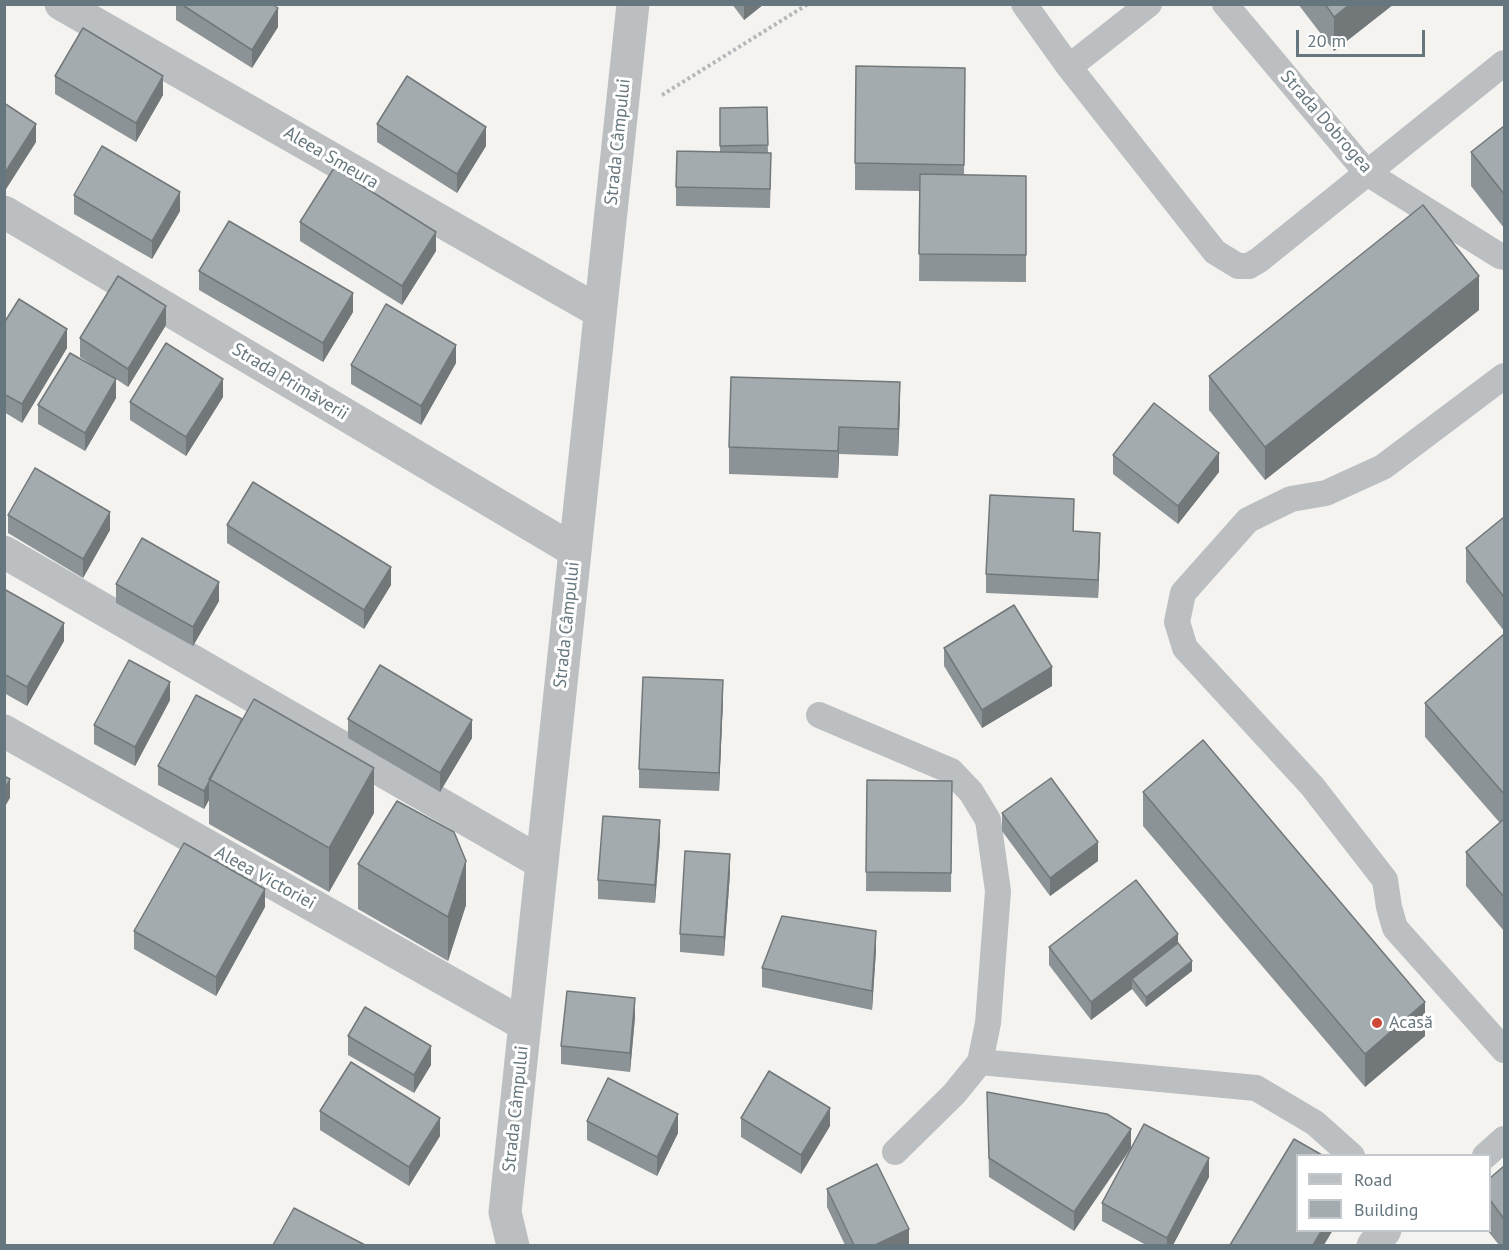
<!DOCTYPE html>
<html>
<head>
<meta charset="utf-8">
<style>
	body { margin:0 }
	#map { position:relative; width:1509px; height:1250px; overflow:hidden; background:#f4f3f0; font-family:"PT Sans",sans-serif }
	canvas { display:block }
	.frame { position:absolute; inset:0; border:6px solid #66767e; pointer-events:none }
	.legend { position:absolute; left:1296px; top:1154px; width:195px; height:78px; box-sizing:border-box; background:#fff; border:2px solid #c2c8cb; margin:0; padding:8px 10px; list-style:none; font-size:18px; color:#66767e }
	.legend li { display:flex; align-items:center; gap:12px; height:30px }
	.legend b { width:30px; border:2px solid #c2c8cb }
	.scale { position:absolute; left:1296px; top:30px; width:129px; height:27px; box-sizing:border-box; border:3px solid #66767e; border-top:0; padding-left:8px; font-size:18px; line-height:21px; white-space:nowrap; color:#66767e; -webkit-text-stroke:4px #fff; paint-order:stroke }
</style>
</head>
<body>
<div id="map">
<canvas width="1509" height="1250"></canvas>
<div class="frame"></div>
<ul class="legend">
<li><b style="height:8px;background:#bbbfc2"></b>Road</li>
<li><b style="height:16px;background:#a3abaf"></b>Building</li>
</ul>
<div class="scale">20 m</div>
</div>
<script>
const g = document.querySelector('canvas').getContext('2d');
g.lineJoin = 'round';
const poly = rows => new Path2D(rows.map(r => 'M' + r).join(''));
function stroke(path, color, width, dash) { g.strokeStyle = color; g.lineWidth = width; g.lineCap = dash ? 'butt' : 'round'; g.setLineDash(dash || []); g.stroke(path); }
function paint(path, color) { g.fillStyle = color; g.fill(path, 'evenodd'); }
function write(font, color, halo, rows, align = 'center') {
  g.font = font + ' "PT Sans",sans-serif'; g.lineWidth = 6; g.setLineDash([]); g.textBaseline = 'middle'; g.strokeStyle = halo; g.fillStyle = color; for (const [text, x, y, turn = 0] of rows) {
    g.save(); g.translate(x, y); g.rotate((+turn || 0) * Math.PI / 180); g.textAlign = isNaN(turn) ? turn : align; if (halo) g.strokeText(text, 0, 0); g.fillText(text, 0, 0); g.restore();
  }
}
stroke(poly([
	[662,95,808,4]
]), '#b5b8ba', 4, [3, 3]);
stroke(poly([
	[1024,4,1069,67,1215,252,1238,266,1249,266,1259,260,1504,63],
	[1225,4,1367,173,1500,256,1504,257],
	[1069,67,1149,4],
	[1504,376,1383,467,1326,493,1291,499,1248,520,1183,593,1177,622,1185,648,1312,786,1385,880,1389,907,1395,928,1504,1050],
	[819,715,951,771,971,792,988,820,998,891,988,1023,980,1062,954,1094,895,1152],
	[980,1062,1256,1088,1315,1123,1352,1156],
	[1485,1156,1504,1139]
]), '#bbbfc2', 26);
stroke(poly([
	[61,4,600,312],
	[4,212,575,551],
	[4,552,542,863],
	[4,731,525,1025],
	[513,1246,505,1212,633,4],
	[1373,1246,1385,1230]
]), '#bbbfc2', 33);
paint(poly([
	[176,4,272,4,278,27,252,68,176,20],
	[732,4,764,4,744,20],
	[1298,4,1394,4,1334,51],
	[965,68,964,175,1026,176,1026,282,919,281,920,191,855,190,855,163],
	[55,76,163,95,136,142,55,94],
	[4,103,36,142,6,189,4,188],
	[767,107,768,153,771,172,770,208,676,206,676,187,720,152,720,108],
	[377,124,486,146,457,193,377,142],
	[1504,126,1504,228,1471,186,1471,152],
	[74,195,180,211,152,259,74,214],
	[300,222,436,251,402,305,300,241],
	[199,271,353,312,323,362,199,290],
	[1479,310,1265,480,1209,410,1209,376],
	[4,323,67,348,22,423,4,412],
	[166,325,128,387,116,379,116,398,85,451,38,424,38,405,114,379,80,357,80,338],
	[456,363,421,425,351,384,351,365],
	[223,397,186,456,130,420,130,402],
	[900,409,898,456,839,454,838,478,729,474,729,447],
	[1113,455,1219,472,1178,524,1113,474],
	[8,515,110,530,83,578,8,533],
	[1504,517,1504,631,1466,582,1466,548],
	[1074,518,1074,531,1100,551,1098,598,986,593,986,574],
	[227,525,391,585,364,629,227,543],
	[116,584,219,601,193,646,116,603],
	[4,589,64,641,27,706,4,693],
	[1504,634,1504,931,1466,886,1466,852,1500,823,1425,737,1425,703],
	[944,648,1052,686,982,728,944,666],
	[723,699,719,791,639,788,639,769],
	[170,700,135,766,94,744,94,725],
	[348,719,472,738,440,792,348,738],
	[158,766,374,813,329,892,209,824,209,800,204,809,158,785],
	[867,780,952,781,951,892,866,891],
	[1143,792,1425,1036,1365,1087,1143,826],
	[1002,813,1098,861,1050,896,1002,831],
	[660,839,655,903,598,899,598,880],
	[358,864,466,905,448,961,358,909],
	[730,873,724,956,680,952,680,934],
	[265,907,216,996,134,949,134,931],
	[1178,943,1192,971,1146,1007,1132,989,1091,1020,1049,965,1049,947],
	[876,950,872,1010,762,987,762,968],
	[635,1017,630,1072,561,1064,561,1046],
	[348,1036,431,1065,414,1093,348,1055],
	[987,1092,1209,1177,1173,1245,1146,1245,1102,1221,1102,1203,1130,1150,1074,1231,989,1177],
	[320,1111,440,1136,409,1186,320,1130],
	[741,1118,830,1126,801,1174,741,1137],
	[587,1121,678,1133,657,1176,587,1140],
	[1504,1166,1504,1245,1499,1245,1487,1230,1490,1230,1490,1178],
	[827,1189,909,1245,845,1245,827,1207]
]), '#8c9396');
paint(poly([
	[744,4,764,4,744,20],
	[1350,4,1394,4,1334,51,1334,17],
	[278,8,278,27,252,68,252,50],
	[163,76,163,95,136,142,136,123],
	[36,124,36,142,6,189,6,171],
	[486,127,486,146,457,193,457,174],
	[180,192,180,211,152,259,152,241],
	[436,232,436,251,402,305,402,286],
	[1479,276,1479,310,1265,480,1265,447],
	[6,291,6,310,4,312,4,293],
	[353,293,353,312,323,362,323,343],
	[166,306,166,325,128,387,128,369],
	[67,329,67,348,22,423,22,404],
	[456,345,456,363,421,425,421,406],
	[116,379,116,398,85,451,85,433],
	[223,379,223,397,186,456,186,437],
	[900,382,900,409,898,456,898,429],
	[839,427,839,454,838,478,838,451],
	[1219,453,1219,472,1178,524,1178,506],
	[110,512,110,530,83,578,83,559],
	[1100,533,1100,551,1098,598,1098,580],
	[391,567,391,585,364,629,364,610],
	[219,582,219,601,193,646,193,627],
	[64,623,64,641,27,706,27,687],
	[1052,667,1052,686,982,728,982,710],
	[723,680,723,699,719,791,719,773],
	[170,682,170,700,135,766,135,747],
	[472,720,472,738,440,792,440,773],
	[374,768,374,813,329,892,329,848],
	[10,779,10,798,4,808,4,790],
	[209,781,209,800,204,809,204,791],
	[660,820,660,839,655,903,655,885],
	[1098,842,1098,861,1050,896,1050,878],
	[730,854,730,873,724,956,724,937],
	[466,861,466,905,448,961,448,917],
	[265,889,265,907,216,996,216,977],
	[876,931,876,950,872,1010,872,991],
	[1178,934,1178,953,1132,979,1132,989,1091,1020,1091,1002],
	[1192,961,1192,971,1146,1007,1146,997],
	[635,998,635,1017,630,1072,630,1053],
	[1425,1002,1425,1036,1365,1087,1365,1054],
	[431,1046,431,1065,414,1093,414,1075],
	[830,1108,830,1126,801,1174,801,1155],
	[678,1114,678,1133,657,1176,657,1157],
	[440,1118,440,1136,409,1186,409,1167],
	[1131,1129,1131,1147,1074,1231,1074,1212],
	[1209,1158,1209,1177,1173,1245,1167,1245,1167,1238],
	[909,1229,909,1245,875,1245],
	[1322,1230,1333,1230,1324,1245,1313,1245]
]), '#72787a');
const building = poly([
	[181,4,272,4,278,8,252,50,181,4],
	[1325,4,1350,4,1334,17,1325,4],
	[83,28,163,76,136,123,55,76,83,28],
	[856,66,965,68,964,165,855,163,856,66],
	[407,76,486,127,457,174,377,124,407,76],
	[4,103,36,124,6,171,4,170,4,103],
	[767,107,768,145,720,146,720,108,767,107],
	[1504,126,1504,194,1471,152,1504,126],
	[102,146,180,192,152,241,74,195,102,146],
	[677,151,771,153,770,189,676,187,677,151],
	[334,168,436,232,402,286,300,222,334,168],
	[920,174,1026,176,1026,255,919,254,920,174],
	[1423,205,1479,276,1265,447,1209,376,1423,205],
	[229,221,353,293,323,343,199,271,229,221],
	[118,276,166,306,128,369,80,338,118,276],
	[19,299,67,329,22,404,4,394,4,323,19,299],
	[386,304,456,345,421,406,351,365,386,304],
	[166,343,223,379,186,437,130,402,166,343],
	[70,353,116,379,85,433,38,405,70,353],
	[731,377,900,382,898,429,839,427,838,451,729,447,731,377],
	[1154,403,1219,453,1178,506,1113,455,1154,403],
	[35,468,110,512,83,559,8,515,35,468],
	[253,482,391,567,364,610,227,525,253,482],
	[990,495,1074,499,1073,531,1100,533,1098,580,986,574,990,495],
	[1504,517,1504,597,1466,548,1504,517],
	[142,538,219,582,193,627,116,584,142,538],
	[4,589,64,623,27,687,4,674,4,589],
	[1014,605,1052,667,982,710,944,648,1014,605],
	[1504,634,1504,794,1425,703,1504,634],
	[129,660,170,682,135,747,94,725,129,660],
	[380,665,472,720,440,773,348,719,380,665],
	[643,677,723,680,719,773,639,769,643,677],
	[196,695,242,719,204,791,158,766,196,695],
	[254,699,374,768,329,848,209,779,254,699],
	[1203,740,1425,1002,1365,1054,1143,792,1203,740],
	[4,776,10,779,4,790,4,776],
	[1051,778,1098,842,1050,878,1002,813,1051,778],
	[867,780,952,781,951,873,866,872,867,780],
	[397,801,454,832,466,861,448,917,358,864,397,801],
	[603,816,660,820,655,885,598,880,603,816],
	[1504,819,1504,897,1466,852,1504,819],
	[184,843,265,889,216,977,134,931,184,843],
	[685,851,730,854,724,937,680,934,685,851],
	[1136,880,1178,934,1091,1002,1049,947,1136,880],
	[782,916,876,931,872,991,762,968,782,916],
	[1178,943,1192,961,1146,997,1132,979,1178,943],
	[567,991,635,998,630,1053,561,1046,567,991],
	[365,1007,431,1046,414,1075,348,1036,365,1007],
	[351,1062,440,1118,409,1167,320,1111,351,1062],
	[769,1071,830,1108,801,1155,741,1118,769,1071],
	[608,1078,678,1114,657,1157,587,1121,608,1078],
	[987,1092,1107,1114,1131,1129,1074,1212,989,1158,987,1092],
	[1144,1124,1209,1158,1167,1238,1102,1203,1144,1124],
	[1294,1139,1322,1155,1298,1155,1298,1230,1322,1230,1313,1245,1230,1245,1294,1139],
	[877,1164,909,1229,875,1245,854,1245,827,1189,877,1164],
	[1504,1166,1504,1219,1490,1200,1490,1178,1504,1166],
	[294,1208,365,1245,273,1245,294,1208]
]);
paint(building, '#a3abaf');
stroke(building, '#72787a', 1.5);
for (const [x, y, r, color] of [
	[1377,1023,6,"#cd4938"]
]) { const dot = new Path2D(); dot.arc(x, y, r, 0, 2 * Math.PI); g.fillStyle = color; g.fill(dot); stroke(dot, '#fff', 2); }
write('18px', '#66767e', '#fff', [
	["Strada Dobrogea",1326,122,49],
	["Strada Câmpului",618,142,-84],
	["Aleea Smeura",331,158,30],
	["Strada Primăverii",290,382,31],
	["Strada Câmpului",567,625,-84],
	["Aleea Victoriei",265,878,29],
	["Strada Câmpului",516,1109,-84]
]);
write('18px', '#66767e', '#fff', [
	["Acasă",1389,1023]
], 'left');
</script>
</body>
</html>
